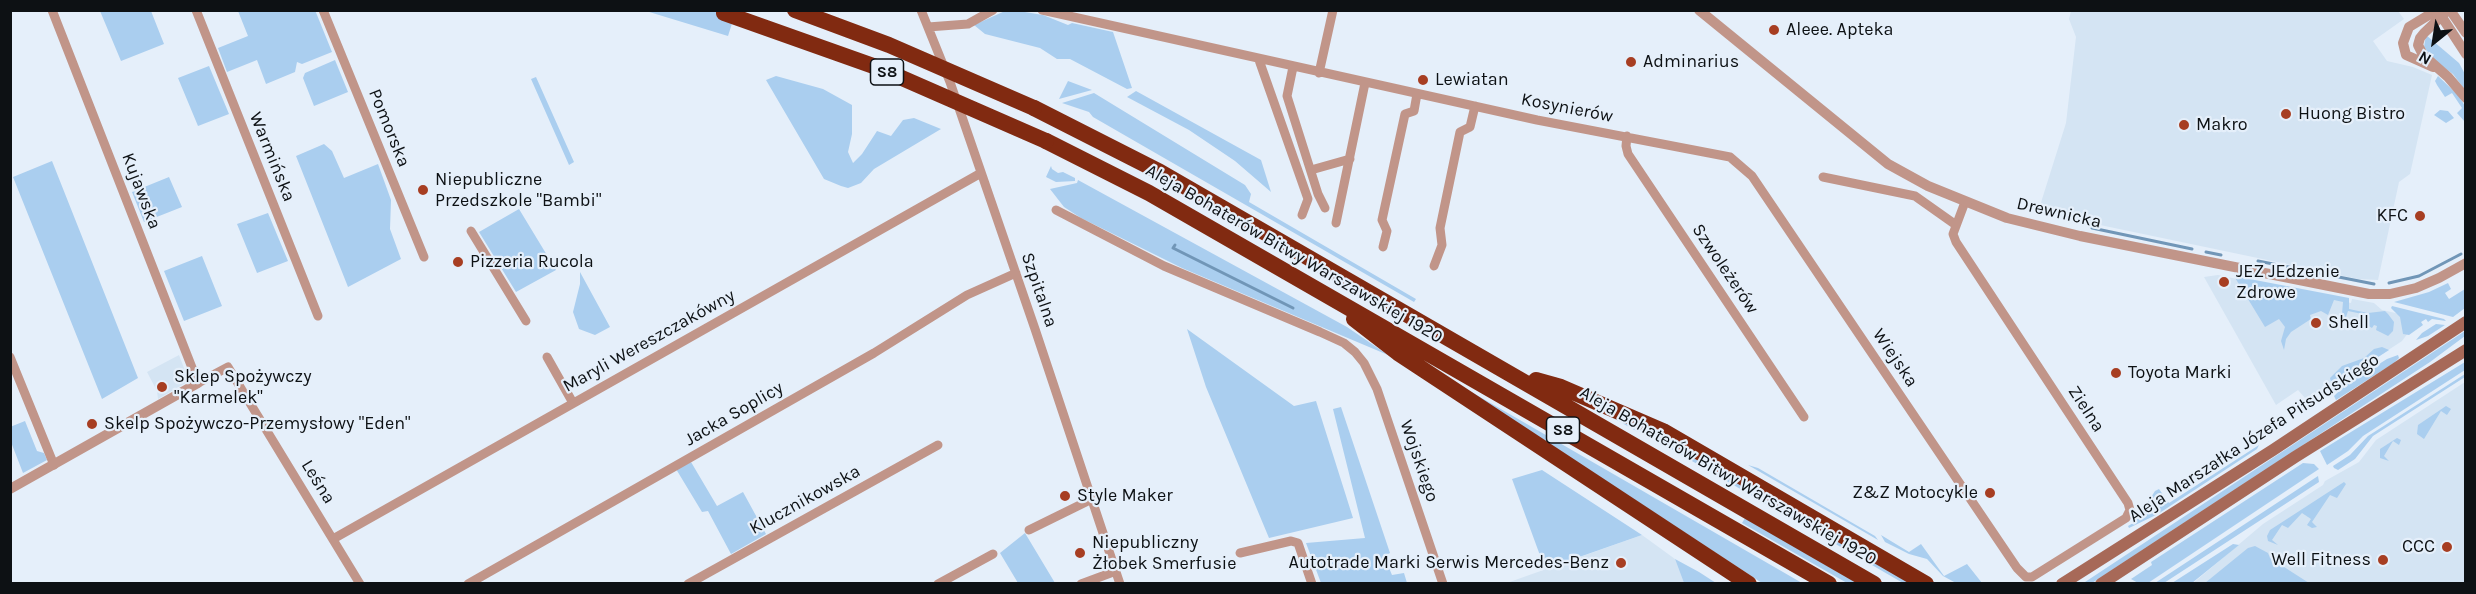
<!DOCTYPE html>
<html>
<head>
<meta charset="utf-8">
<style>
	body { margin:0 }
	#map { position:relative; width:2476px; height:594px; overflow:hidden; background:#e5effa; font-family:Karla,sans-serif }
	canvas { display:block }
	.frame { position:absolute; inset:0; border:12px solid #0d1114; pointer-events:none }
	.north { position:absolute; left:2404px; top:12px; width:60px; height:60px; -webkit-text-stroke:4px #e5effa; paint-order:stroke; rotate:210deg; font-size:16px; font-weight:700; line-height:24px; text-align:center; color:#0d1114 }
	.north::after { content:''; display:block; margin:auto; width:21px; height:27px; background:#0d1114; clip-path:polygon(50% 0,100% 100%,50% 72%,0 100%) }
</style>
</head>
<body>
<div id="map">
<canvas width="2476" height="594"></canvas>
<div class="frame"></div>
<div class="north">N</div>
</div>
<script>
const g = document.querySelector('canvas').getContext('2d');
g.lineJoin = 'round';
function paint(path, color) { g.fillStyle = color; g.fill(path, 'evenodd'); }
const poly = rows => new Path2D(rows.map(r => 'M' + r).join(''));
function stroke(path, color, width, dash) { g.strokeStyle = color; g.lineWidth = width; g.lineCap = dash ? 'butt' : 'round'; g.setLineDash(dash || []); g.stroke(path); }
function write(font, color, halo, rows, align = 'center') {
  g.font = font + ' Karla,sans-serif'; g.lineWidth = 4.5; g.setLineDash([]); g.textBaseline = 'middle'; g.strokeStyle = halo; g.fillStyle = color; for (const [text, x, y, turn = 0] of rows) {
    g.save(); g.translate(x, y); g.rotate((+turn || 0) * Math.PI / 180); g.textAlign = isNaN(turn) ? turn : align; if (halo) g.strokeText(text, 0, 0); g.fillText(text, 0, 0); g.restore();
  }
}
paint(poly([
	[2071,11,2398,11,2404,19,2373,41,2387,61,2413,67,2432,75,2410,174,2399,182,2378,280,2358,279,2038,212,2066,123,2076,37,2069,19],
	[2218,275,2351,303,2352,299,2374,303,2382,310,2400,314,2414,325,2402,341,2329,389,2305,398,2298,390,2276,405,2204,277],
	[179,355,189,381,158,399,157,391,147,372],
	[2465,382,2465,583,2192,584,2263,524,2323,485,2325,481,2359,462,2376,440],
	[1642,535,1675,559,1684,583,1504,584]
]), '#d4e4f3');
paint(poly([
	[315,10,332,52,302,64,297,62,295,72,266,84,257,60,227,72,218,48,248,36,238,11],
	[100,11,151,11,164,44,121,61],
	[646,11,736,11,728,36],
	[1005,11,1019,11,1043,15,1068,25,1072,23,1113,32,1132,88,1127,89,1070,59,1057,59,1040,48,985,34,974,25],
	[2426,35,2459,63,2465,74,2465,90,2453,74,2432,59,2424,47],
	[335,60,348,92,314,106,303,78,305,73],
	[209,66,229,114,198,126,178,78],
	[776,76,823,89,852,105,852,134,848,152,853,163,862,154,877,131,891,136,903,120,914,118,941,129,874,169,861,183,848,188,841,186,824,179,766,80],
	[2438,76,2458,95,2465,106,2465,122,2457,113,2462,108,2452,93,2445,97,2437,85,2435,81],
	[536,77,574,162,569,165,531,79],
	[1068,81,1092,90,1059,99],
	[1136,91,1261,160,1271,192,1235,161,1189,130,1127,97],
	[1094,93,1245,185,1251,194,1249,202,1416,299,1414,302,1093,117,1089,112,1062,103],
	[2440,110,2448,111,2454,118,2446,123,2434,115],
	[324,144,332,151,344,178,378,164,391,200,390,229,401,259,348,287,296,156],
	[52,161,138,378,102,399,13,177],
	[1051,166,1052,169,1058,173,1063,172,1075,178,1075,181,1056,182,1046,177],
	[169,177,182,207,144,222,132,192],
	[1078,180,1347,327,1388,355,1182,268,1081,218,1064,207,1050,189,1077,183],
	[519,209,556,270,516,292,479,232],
	[268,213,288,261,257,273,237,224],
	[202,256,222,306,184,321,164,271],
	[580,272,610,327,595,335,579,329,573,312,580,284],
	[2234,276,2349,298,2349,309,2368,313,2385,311,2388,314,2394,322,2393,331,2388,336,2376,330,2377,326,2374,325,2372,328,2367,325,2367,315,2348,311,2346,317,2344,317,2342,314,2343,302,2334,300,2328,315,2321,311,2310,315,2311,319,2291,332,2286,339,2284,350,2281,341,2285,327,2279,319,2265,327],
	[2448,283,2451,289,2445,293,2449,299,2465,289,2465,308,2453,317,2394,302,2429,292],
	[2392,306,2444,319,2446,321,2432,319,2428,322,2426,319,2421,322,2423,325,2409,335,2403,334,2400,317,2391,308],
	[2436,324,2445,325,2428,336,2416,340,2422,333],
	[1187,329,1294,406,1316,401,1353,518,1269,538,1206,387],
	[2465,331,2465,336,2430,362,2092,583,2082,584],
	[2382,347,2389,350,2335,385,2331,382,2330,378,2342,366,2364,358,2374,349],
	[2398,355,2399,358,2394,363,2336,400,2334,396,2344,386,2387,359],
	[2465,362,2465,370,2363,436,2348,451,2327,465,2320,451],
	[2465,374,2465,377,2373,436,2355,459,2338,470,2334,468,2333,466,2350,455,2368,436],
	[1461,386,1802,583,1762,583],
	[2446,406,2451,409,2447,415,2441,411,2424,439,2417,434,2418,425],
	[1341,407,1390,553,1384,556,1392,575,1404,573,1407,583,1321,583,1306,543,1365,538,1333,409],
	[1608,415,1639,427,1914,583,1903,583,1640,431,1638,432],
	[25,421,37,451,44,453,47,460,23,473,11,442,10,427],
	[2397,438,2401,440,2399,445,2393,441,2384,456,2389,461,2380,458,2380,449],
	[2259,445,2257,449,2158,514,2129,528,2128,526,2135,522,2155,491,2159,489,2169,503],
	[691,462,717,506,743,492,766,534,731,554,708,511,702,512,676,469],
	[2303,463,2314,464,2319,469,2148,583,2138,583,2131,579,2152,565,2151,562],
	[1748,465,1758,468,1875,536,1878,540],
	[1542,470,1642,535,1545,569,1512,479],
	[2318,476,2319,482,2164,583,2155,583],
	[2344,482,2346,484,2337,498,2330,495,2312,522,2317,527,2312,528,2307,525,2311,519,2302,513,2288,528,2282,525,2272,540,2278,545,2268,541,2267,536,2270,530],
	[1745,518,1857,583,1847,583,1742,523],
	[1025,533,1055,583,1018,583,1000,553],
	[1881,535,1909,552,1921,544,1944,576,1967,564,1982,583,1956,583,1943,576,1927,559,1909,554,1885,542],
	[2233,544,2239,545,2192,583,2172,583],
	[2255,546,2268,553,2270,558,2309,583,2205,583,2248,548],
	[1675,559,1699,572,1716,583,1684,583]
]), '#aaceef');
stroke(poly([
	[2092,228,2192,249],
	[1175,245,1173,248,1293,308],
	[2206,252,2221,255],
	[2258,261,2374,284],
	[2389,283,2419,276,2461,254]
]), '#7196b7', 3);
stroke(poly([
	[52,10,198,383,228,367,360,584],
	[196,10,318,316],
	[323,10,424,257],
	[921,10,950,82,1035,329,1120,584],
	[1042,10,1537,120,1730,157,1752,176,2017,568,2026,577,2032,577,2126,518,2130,510,2128,503,1956,242,1953,234,1965,202],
	[928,27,968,24,993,10],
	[1259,60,1308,199,1302,215],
	[1293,67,1287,96,1318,194,1325,208],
	[1319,73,1333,10],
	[1627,136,1626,146,1628,154,1804,417],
	[1311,170,1350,159],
	[1823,177,1915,196,1956,225],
	[1056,210,1164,266,1320,332,1344,343,1355,352,1364,363,1377,389,1443,584],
	[1336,223,1365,83],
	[471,231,526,321],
	[1383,247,1387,231,1382,220,1405,114,1414,111,1417,94],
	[1434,266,1442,245,1440,228,1460,132,1470,127,1475,106],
	[10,357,54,465],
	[547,357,573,403],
	[1029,530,1092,499],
	[333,539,981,173],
	[1240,553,1291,541,1298,543,1312,584],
	[468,584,874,353,967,295,1016,273],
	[688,584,938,445],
	[938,584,993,554],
	[1081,584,1116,571]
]), '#c19589', 9);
stroke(poly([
	[1699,10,1888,164,1928,186,2007,218,2080,236,2369,294,2390,294,2416,288,2439,278,2466,263],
	[2448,10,2424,33,2420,38,2418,45,2423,55,2448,77,2466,98],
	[2450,10,2466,33],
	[2438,11,2466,54],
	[2433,67,2406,55,2403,43,2409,27,2437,10],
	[10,489,198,383]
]), '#c19589', 10);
stroke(poly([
	[2062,584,2273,450,2466,322],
	[2101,584,2295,457,2466,350]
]), '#a76958', 12);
stroke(poly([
	[1034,108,1160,172,1874,584],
	[1046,141,1149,193,1829,584],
	[1354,319,1398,353,1749,584],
	[1536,380,1561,387,1663,431,1926,584]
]), '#812a11', 16);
stroke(poly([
	[795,10,889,45,1034,108],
	[724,13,879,68,1046,141]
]), '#812a11', 16);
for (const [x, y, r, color] of [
	[1774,30,6,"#a73e22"],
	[1631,62,6,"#a73e22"],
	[1423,80,6,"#a73e22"],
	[2286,114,6,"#a73e22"],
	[2184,125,6,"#a73e22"],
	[423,190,6,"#a73e22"],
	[2420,216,6,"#a73e22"],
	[458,262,6,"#a73e22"],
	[2224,282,6,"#a73e22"],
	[2316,323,6,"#a73e22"],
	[2116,373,6,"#a73e22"],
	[162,387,6,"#a73e22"],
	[92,424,6,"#a73e22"],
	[1990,493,6,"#a73e22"],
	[1065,496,6,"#a73e22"],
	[2447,547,6,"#a73e22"],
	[1080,553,6,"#a73e22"],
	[2383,560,6,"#a73e22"],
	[1621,563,6,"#a73e22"]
]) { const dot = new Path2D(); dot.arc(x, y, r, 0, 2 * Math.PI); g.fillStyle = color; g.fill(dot); stroke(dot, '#e5effa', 2); }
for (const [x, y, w] of [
	[887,72,33],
	[1563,430,33]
]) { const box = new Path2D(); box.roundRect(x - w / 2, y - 13, w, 26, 4.5); g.fillStyle = '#e5effa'; g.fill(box); stroke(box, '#0d1114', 1.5); }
write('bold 16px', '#0d1114', null, [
	["S8",887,72],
	["S8",1563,430]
]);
write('18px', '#0d1114', '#e5effa', [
	["Aleee. Apteka",1786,30],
	["Adminarius",1643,62],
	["Lewiatan",1435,80],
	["Huong Bistro",2298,114],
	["Makro",2196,125],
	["Niepubliczne",435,180],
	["Przedszkole \"Bambi\"",435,201],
	["KFC",2408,216,"right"],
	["Pizzeria Rucola",470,262],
	["JEZ JEdzenie",2236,272],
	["Zdrowe",2236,293],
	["Shell",2328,323],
	["Toyota Marki",2128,373],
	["Sklep Spożywczy",174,377],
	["\"Karmelek\"",174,398],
	["Skelp Spożywczo-Przemysłowy \"Eden\"",104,424],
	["Z&Z Motocykle",1978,493,"right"],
	["Style Maker",1077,496],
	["Niepubliczny",1092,543],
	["Żłobek Smerfusie",1092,564],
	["CCC",2435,547,"right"],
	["Well Fitness",2371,560,"right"],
	["Autotrade Marki Serwis Mercedes-Benz",1609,563,"right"]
], 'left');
write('18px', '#0d1114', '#e5effa', [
	["Kosynierów",1567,108,11],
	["Pomorska",389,128,68],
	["Warmińska",272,157,68],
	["Kujawska",141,191,69],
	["Drewnicka",2059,213,13],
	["Aleja Bohaterów Bitwy Warszawskiej 1920",1294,254,30],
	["Szwoleżerów",1725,269,56],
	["Szpitalna",1039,290,71],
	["Maryli Wereszczakówny",649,341,-29],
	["Wiejska",1895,358,56],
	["Zielna",2086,409,57],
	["Jacka Soplicy",734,414,-30],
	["Aleja Marszałka Józefa Piłsudskiego",2254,438,-33],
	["Wojskiego",1419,461,71],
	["Aleja Bohaterów Bitwy Warszawskiej 1920",1728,476,30],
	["Leśna",318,482,58],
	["Klucznikowska",805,500,-29]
]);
</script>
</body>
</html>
